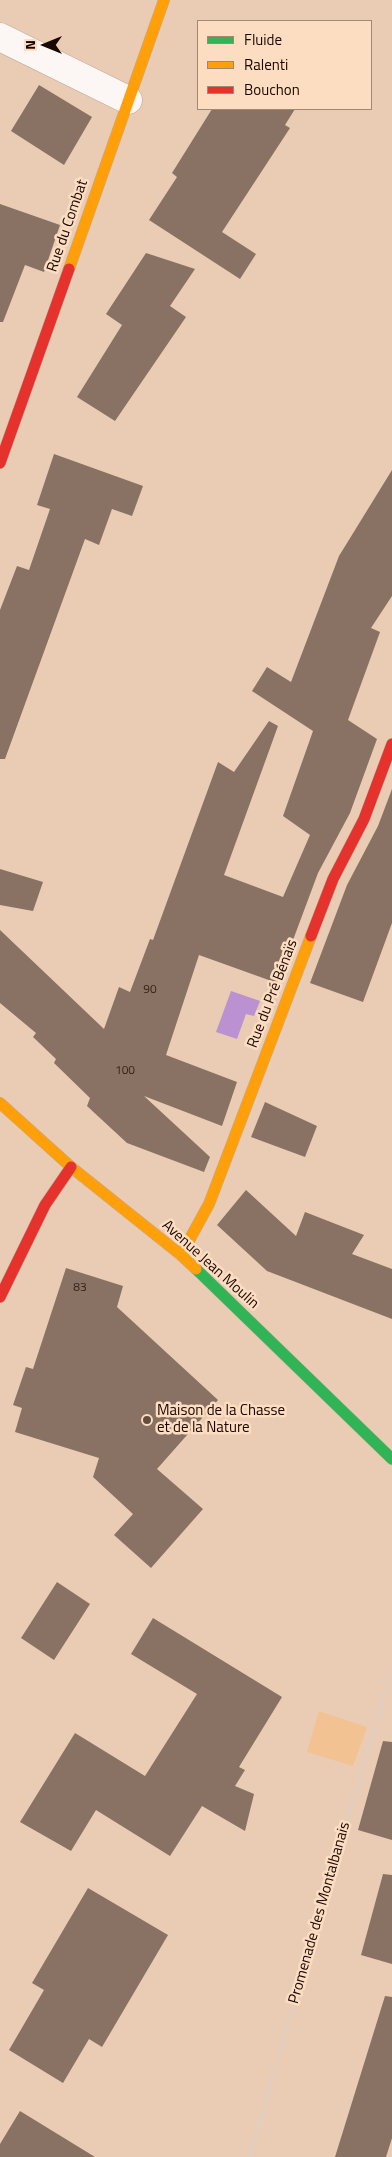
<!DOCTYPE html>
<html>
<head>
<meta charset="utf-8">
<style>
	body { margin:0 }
	#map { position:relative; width:392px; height:2157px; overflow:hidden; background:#e9ccb3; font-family:"Titillium Web",sans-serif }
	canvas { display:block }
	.legend { position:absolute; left:197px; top:20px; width:175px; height:90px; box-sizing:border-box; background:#fdddc2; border:1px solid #a28874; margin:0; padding:6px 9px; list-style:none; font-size:15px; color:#190800 }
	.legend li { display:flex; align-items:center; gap:10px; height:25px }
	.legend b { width:25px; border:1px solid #a28874 }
	.north { position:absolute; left:20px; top:20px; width:50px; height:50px; -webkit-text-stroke:4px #fdddc2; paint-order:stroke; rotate:270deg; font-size:14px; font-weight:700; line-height:20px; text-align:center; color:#190800 }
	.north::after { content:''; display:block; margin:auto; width:18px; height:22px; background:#190800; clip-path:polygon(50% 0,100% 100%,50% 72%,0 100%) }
</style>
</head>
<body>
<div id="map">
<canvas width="392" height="2157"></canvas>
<ul class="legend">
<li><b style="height:6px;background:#30b455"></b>Fluide</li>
<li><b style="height:6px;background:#ff9f0a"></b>Ralenti</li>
<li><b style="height:6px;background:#e5322d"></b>Bouchon</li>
</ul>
<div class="north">N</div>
</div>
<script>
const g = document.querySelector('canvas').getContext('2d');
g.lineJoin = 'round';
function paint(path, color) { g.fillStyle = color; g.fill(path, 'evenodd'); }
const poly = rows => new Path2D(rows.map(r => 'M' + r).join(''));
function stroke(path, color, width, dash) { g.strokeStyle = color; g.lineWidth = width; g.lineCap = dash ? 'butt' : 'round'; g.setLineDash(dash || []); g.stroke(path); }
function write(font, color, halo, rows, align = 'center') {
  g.font = font + ' "Titillium Web",sans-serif'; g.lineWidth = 5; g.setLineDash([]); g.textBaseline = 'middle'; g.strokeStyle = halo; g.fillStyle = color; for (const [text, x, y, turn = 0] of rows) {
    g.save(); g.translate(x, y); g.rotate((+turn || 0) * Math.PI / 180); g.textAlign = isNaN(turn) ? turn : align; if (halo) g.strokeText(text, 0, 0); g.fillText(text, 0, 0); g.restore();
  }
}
paint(poly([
	[319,1711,367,1727,353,1766,307,1752]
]), '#f3c293');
paint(poly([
	[231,991,260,1001,254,1016,246,1014,237,1039,216,1032]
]), '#bb91d1');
paint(poly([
	[39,85,92,117,64,165,11,131],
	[212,109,295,109,285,125,290,128,222,232,256,254,240,279,149,220,177,177,172,173],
	[0,204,60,225,44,272,25,265,3,322,0,322],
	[146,253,195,269,170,306,186,317,115,421,77,397,122,325,106,314],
	[54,454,143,486,132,516,112,509,99,545,85,539,5,759,0,759,0,610,17,566,29,570,50,509,37,505],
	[392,470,392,596,371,628,380,632,348,720,377,739,350,813,318,873,277,983,199,955,166,1055,237,1082,222,1126,144,1096,210,1157,204,1172,127,1143,87,1106,90,1098,54,1063,56,1059,33,1037,36,1033,0,1003,0,930,104,1029,119,987,130,992,150,939,153,940,218,762,234,772,269,721,278,726,224,875,283,897,310,835,283,816,313,731,252,691,267,667,291,682,339,556],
	[392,789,392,923,363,1002,310,983,347,885,378,826],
	[0,869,43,882,33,911,0,905],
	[265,1102,317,1126,305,1157,251,1137],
	[246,1190,296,1236,305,1212,364,1235,352,1254,392,1269,392,1319,267,1271,217,1225],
	[66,1268,123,1286,117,1307,218,1400,157,1469,203,1509,151,1568,114,1535,133,1514,93,1477,99,1458,15,1432,22,1408,13,1405,26,1367,33,1369],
	[57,1582,90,1604,54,1660,21,1638],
	[153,1618,282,1697,239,1767,245,1770,235,1786,254,1794,245,1831,202,1806,170,1856,96,1810,71,1851,20,1822,75,1733,145,1776,197,1694,131,1654],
	[383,1741,392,1742,392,1840,358,1830],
	[383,1874,392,1875,392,1964,361,1955],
	[88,1888,168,1935,102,2047,89,2039,63,2083,9,2050,44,1990,32,1983],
	[385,1996,392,1997,392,2138,386,2157,335,2157],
	[20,2111,95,2157,0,2157,0,2144]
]), '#897263');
const street = poly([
	[0,37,128,100]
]);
const fast = poly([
	[196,1269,392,1459]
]);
const slow = poly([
	[69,269,164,0],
	[0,1103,71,1167,181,1255,196,1269],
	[181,1255,209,1204,311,936]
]);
const jam = poly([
	[0,463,69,269],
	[311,936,333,879,364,819,392,744],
	[0,1297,45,1205,71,1167]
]);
stroke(street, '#c1ab98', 29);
stroke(fast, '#c1ab98', 12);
stroke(slow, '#c1ab98', 12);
stroke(jam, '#c1ab98', 12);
stroke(poly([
	[249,2157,392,1668]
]), '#dbd1ca', 3, [2.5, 2.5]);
stroke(street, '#fcf7f4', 28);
stroke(fast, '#30b455', 11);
stroke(slow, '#ff9f0a', 11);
stroke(jam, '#e5322d', 11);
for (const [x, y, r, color] of [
	[147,1420,5,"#624d3f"]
]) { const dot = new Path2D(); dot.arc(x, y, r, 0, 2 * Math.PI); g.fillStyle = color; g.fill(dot); stroke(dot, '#fdddc2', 2); }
write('12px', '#352219', null, [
	["90",150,990],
	["100",125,1071],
	["83",80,1288]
]);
write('15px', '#190800', '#fdddc2', [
	["Rue du Combat",68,226,-71],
	["Rue du Pré Bénaïs",273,994,-69],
	["Avenue Jean Moulin",210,1265,42],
	["Promenade des Montalbanais",320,1913,-74]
]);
write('15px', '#190800', '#fdddc2', [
	["Maison de la Chasse",157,1411],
	["et de la Nature",157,1428]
], 'left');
</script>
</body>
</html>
